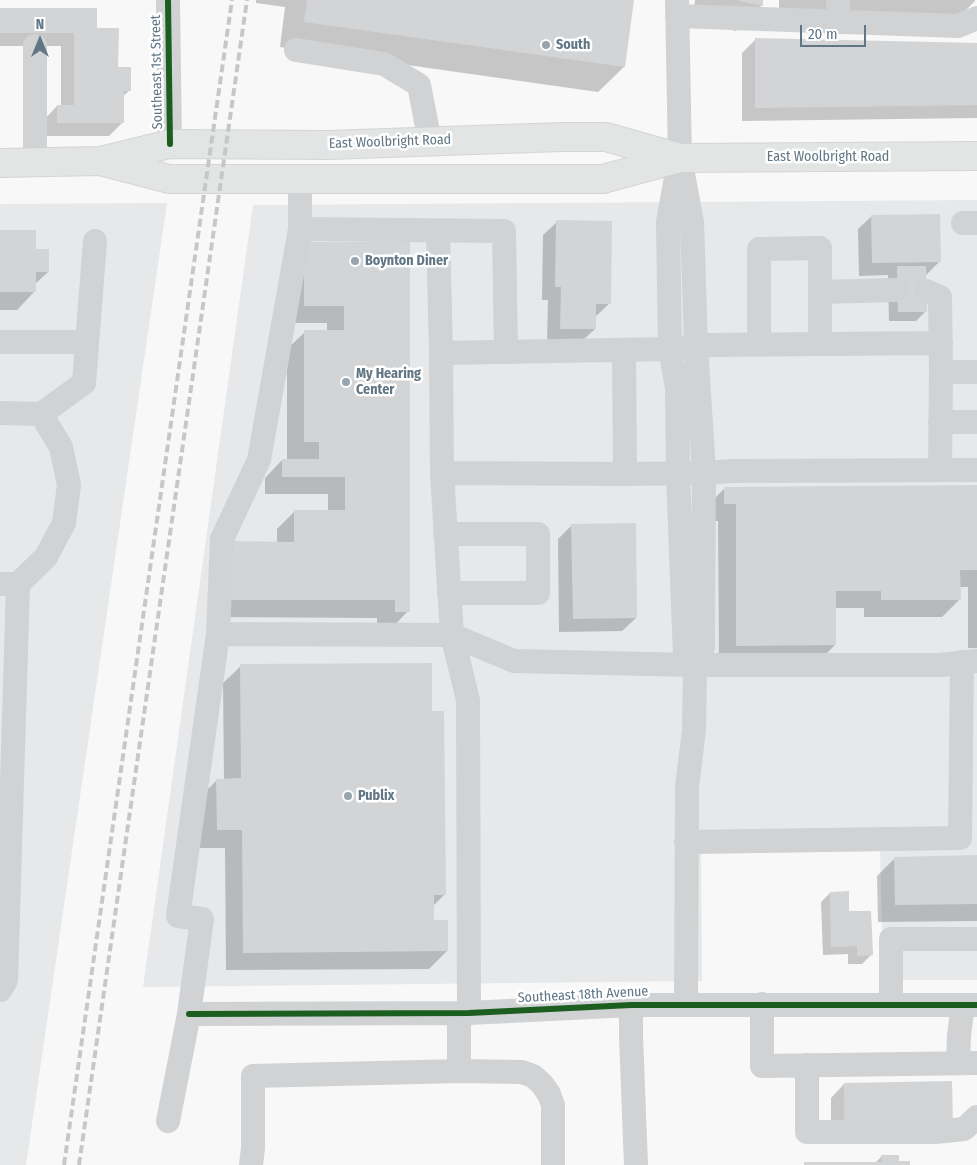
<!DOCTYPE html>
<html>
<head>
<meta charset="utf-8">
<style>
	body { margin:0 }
	#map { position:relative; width:977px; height:1165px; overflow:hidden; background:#f8f8f8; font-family:"Fira Sans Condensed",sans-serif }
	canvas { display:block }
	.north { position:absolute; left:15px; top:15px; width:50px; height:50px; -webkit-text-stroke:4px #fff; paint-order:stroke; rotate:0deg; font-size:14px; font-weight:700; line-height:20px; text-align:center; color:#617685 }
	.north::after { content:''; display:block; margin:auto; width:18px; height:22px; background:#617685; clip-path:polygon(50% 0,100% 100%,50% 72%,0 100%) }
	.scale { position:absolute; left:800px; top:25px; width:66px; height:22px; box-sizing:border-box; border:2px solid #617685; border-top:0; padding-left:6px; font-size:15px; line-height:18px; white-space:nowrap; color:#617685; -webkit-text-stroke:4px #fff; paint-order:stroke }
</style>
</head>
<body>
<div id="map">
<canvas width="977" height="1165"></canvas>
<div class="north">N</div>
<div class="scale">20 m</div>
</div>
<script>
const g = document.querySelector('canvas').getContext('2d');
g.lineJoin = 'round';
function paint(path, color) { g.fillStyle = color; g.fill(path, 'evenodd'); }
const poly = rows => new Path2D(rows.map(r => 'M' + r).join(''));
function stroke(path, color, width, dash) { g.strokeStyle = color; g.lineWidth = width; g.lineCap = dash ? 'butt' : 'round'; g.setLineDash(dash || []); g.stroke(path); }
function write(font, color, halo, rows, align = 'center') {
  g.font = font + ' "Fira Sans Condensed",sans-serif'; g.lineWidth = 5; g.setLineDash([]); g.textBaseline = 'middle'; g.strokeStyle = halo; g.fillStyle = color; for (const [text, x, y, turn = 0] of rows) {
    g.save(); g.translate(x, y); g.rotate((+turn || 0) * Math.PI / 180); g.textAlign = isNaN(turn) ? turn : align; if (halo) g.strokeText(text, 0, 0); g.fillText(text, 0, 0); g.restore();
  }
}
paint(poly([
	[977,200,977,980,883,980,880,851,701,854,702,981,143,987,253,205],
	[167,203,26,1165,0,1165,0,204]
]), '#e6e8e9');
paint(poly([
	[256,0,633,0,624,67,598,92,280,47,285,7,256,3],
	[695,0,762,0,761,6,736,31,693,21],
	[779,0,975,0,975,1,957,19,779,17],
	[0,10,96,29,130,90,122,97,122,123,109,136,44,136,44,120,57,106,61,106,61,46,0,46],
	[756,39,977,44,977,118,742,121,742,53],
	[872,216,940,261,926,275,925,312,916,321,889,321,888,275,859,276,858,229],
	[557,222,610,303,595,317,595,329,581,342,547,342,548,300,542,300,543,235],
	[0,232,34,251,48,272,34,285,34,292,17,310,0,310],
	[409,243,408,611,391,629,377,629,377,618,213,617,277,543,277,529,295,511,328,511,328,494,265,494,265,478,282,460,287,460,287,349,305,332,327,332,327,323,287,323,287,261],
	[977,487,977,648,968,648,968,587,959,587,959,600,942,617,864,617,864,608,835,608,835,645,817,663,719,663,718,521,707,521,707,506,725,488],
	[572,525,636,618,622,631,559,632,558,539],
	[241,666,445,894,433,906,433,921,447,951,429,969,226,970,225,848,199,848,199,798,217,780,224,780,223,683],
	[977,856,977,921,878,922,877,876,895,858],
	[830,893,848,913,871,955,862,964,848,964,848,954,823,955,821,902],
	[951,1082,831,1140,831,1098,844,1084],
	[882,1156,909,1165,804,1165,875,1163]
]), '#0003');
paint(poly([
	[307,0,634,0,625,67,304,22],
	[739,0,763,0,763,6,739,1],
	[0,8,97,8,97,28,119,28,118,67,131,67,131,91,124,91,124,123,57,123,57,105,74,105,74,33,0,33],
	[755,38,977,43,977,105,755,108],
	[940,214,941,262,872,263,871,215],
	[556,220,612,221,611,304,596,304,596,329,560,329,561,287,555,287],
	[0,230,36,230,36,249,49,249,49,272,36,272,36,292,0,292],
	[304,242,410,242,410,612,395,612,395,600,230,600,230,541,294,542,294,510,345,510,345,477,282,477,282,459,319,459,319,442,304,442,304,330,344,330,344,306,304,306],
	[897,266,926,266,927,312,898,312],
	[977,485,977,570,960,570,961,600,881,600,881,591,836,591,836,645,736,646,736,504,724,504,724,487],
	[636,523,637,618,573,619,571,524],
	[432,663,432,711,444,711,446,895,434,895,434,920,448,920,448,951,243,953,242,830,217,830,216,779,241,778,240,664],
	[977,855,977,904,895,905,894,857],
	[849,891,849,911,871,911,873,955,857,956,857,946,831,947,830,892],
	[952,1081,953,1125,844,1127,844,1083],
	[881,1155,899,1155,899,1161,910,1161,910,1165,804,1165,804,1162,882,1162]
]), '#d3d4d6');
const major = poly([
	[100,161,169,179,603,179,680,158,977,156],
	[0,163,100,161,170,144,328,145,562,137,606,137,680,158]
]);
stroke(major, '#d4d5d7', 30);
stroke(poly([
	[168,0,170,144],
	[677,0,680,158,692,222,696,345,704,473,703,642,703,647,695,665,694,730,687,787,686,1004],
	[838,0,839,22],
	[677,16,958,26,977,18],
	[35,46,35,162],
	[296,50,384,64,419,85,430,142],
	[677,172,668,222,670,349,677,388,678,474,685,656,695,665],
	[300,179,300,229,504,231,506,352],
	[963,223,977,223],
	[300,229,259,460,222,539,218,634,452,635,468,700,469,1013],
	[438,231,441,353,670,349,711,345,941,343],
	[926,291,940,297,941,372,977,372],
	[820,292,897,290],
	[0,342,87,342],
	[759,344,759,249,820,248,820,343],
	[624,350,625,474],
	[441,353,442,473,452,635,514,661,695,665,940,665,977,661],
	[0,413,41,414,61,447,69,485,64,523,46,557,18,584,0,584],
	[41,414,84,383,95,241],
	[940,422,977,422],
	[940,470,941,372],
	[442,473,625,474,704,473,732,471,977,470],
	[445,534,538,534,538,593,449,593],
	[686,842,960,838,962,662],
	[0,990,6,980,18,584],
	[762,1004,762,1066,977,1063],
	[891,1004,891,939,977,939],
	[631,1005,631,1036,636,1165],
	[189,1014,469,1013,631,1005,977,1005],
	[958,1063,959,1035,963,1005],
	[807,1065,807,1132,935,1132,964,1129,977,1117],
	[459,1071,522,1072,533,1076,542,1084,549,1094,553,1105,553,1165],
	[168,1121,189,1014,202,919,178,916,218,634],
	[251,1165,253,1148,253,1076,459,1071,459,1013]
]), '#d0d2d3', 24);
stroke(major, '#e3e4e4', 28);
stroke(poly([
	[64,1165,232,0],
	[79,1165,247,0]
]), '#c6c8c8', 4, [8, 4]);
stroke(poly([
	[168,0,170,144],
	[189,1014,469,1013,631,1005,977,1005]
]), '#1b5e20', 6);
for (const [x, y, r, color] of [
	[546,45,5,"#96a4ad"],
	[355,261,5,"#96a4ad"],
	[346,382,5,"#96a4ad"],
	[348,796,5,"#96a4ad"]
]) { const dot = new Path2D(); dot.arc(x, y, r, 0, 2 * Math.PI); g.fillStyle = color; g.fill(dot); stroke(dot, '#fff', 2); }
write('bold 14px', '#617685', '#fff', [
	["South",556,45],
	["Boynton Diner",365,261],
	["My Hearing",356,374],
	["Center",356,390],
	["Publix",358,796]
], 'left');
write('14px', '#617685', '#fff', [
	["Southeast 1st Street",157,72,-91],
	["East Woolbright Road",390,142,-2],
	["East Woolbright Road",828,157],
	["Southeast 18th Avenue",583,995,-3]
]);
</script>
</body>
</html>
